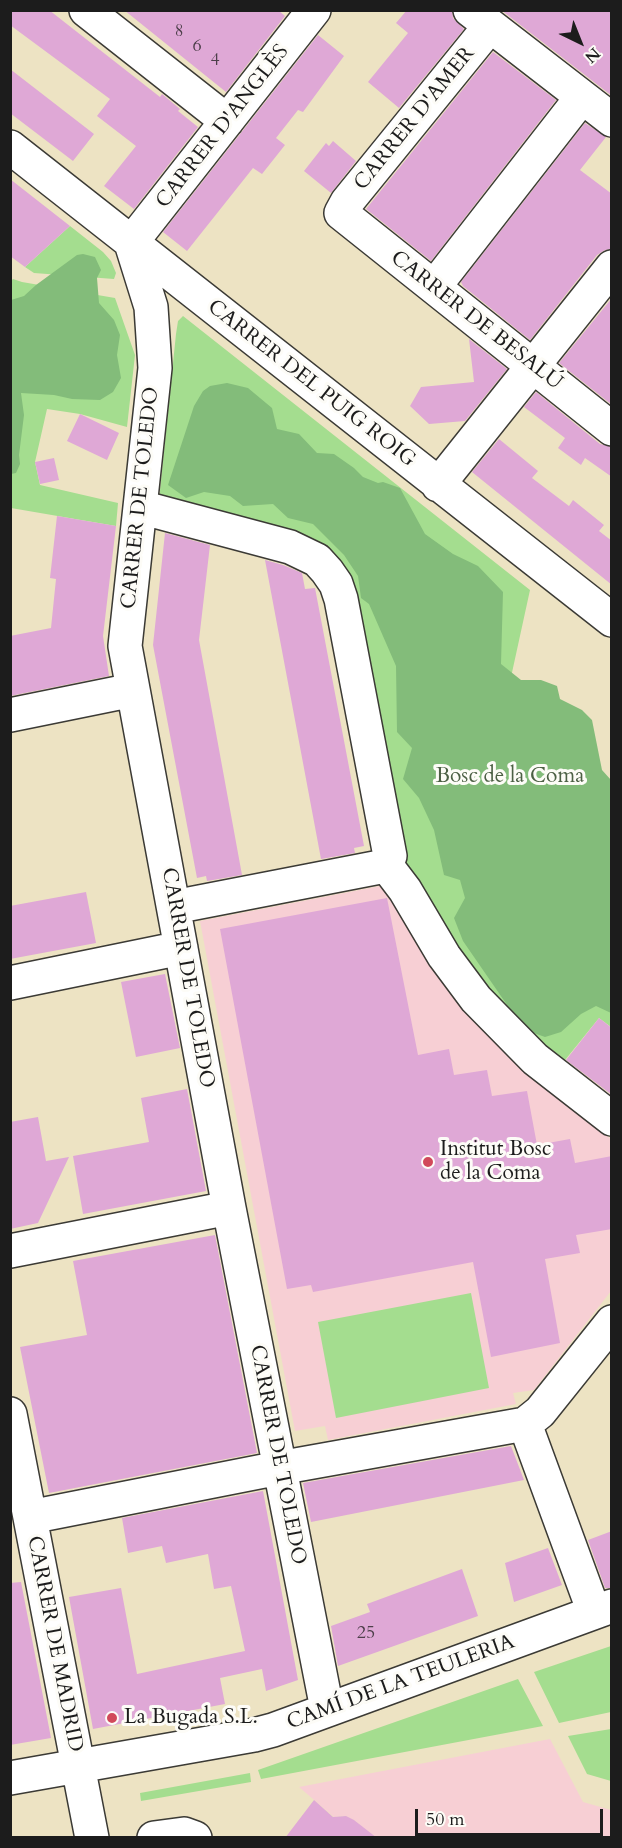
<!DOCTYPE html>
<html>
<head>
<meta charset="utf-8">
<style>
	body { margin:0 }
	#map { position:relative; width:622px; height:1848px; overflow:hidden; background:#ede3c3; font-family:Cardo,serif }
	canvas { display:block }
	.frame { position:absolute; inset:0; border:12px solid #1c1c1c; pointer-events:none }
	.north { position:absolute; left:550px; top:12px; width:60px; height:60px; -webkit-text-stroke:4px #fdfcf7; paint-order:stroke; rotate:137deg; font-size:16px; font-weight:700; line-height:24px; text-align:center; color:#1c1c1c }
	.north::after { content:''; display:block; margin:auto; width:21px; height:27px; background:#1c1c1c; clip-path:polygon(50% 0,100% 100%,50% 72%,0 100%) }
	.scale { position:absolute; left:415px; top:1809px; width:188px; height:27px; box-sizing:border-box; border:3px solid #1c1c1c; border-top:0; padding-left:8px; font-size:18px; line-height:21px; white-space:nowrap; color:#1c1c1c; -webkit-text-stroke:4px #fdfcf7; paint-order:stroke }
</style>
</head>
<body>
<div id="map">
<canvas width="622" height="1848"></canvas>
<div class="frame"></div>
<div class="north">N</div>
<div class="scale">50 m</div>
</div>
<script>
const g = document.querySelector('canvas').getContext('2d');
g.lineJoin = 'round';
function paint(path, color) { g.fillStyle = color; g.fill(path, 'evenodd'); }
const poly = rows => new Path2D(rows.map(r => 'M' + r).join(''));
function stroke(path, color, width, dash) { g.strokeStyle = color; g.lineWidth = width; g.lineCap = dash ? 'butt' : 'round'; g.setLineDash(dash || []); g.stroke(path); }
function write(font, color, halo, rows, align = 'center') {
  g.font = font + ' Cardo,serif'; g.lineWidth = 6; g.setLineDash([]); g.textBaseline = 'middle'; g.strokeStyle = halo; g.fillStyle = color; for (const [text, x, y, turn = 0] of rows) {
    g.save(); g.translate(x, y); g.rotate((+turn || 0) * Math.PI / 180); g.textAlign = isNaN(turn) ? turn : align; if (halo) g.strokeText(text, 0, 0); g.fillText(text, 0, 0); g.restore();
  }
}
paint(poly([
	[385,885,406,926,433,968,527,1072,611,1139,611,1291,534,1390,513,1393,516,1404,328,1440,325,1426,295,1431,200,921],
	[550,1739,583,1802,611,1810,611,1837,363,1837,361,1827,358,1823,346,1816,334,1817,299,1787]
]), '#f7cfd4');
paint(poly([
	[70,226,103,252,111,261,116,273,114,279,34,273,25,267],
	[13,279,22,282,115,298,135,355,127,427,80,414,47,409,35,462,40,485,118,503,116,526,11,508,11,281],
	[183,316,530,590,501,723,611,798,611,1027,599,1018,557,1070,502,1019,406,880,349,587,159,500,176,334,178,321],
	[471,1293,489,1388,336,1418,318,1322],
	[611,1646,611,1712,559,1723,534,1672],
	[518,1679,543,1726,261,1779,258,1770],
	[611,1729,612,1729,611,1781,587,1774,568,1736],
	[250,1773,251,1782,141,1801,140,1793]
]), '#a4dd8f');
paint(poly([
	[83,254,95,257,101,270,97,278,99,303,114,320,120,335,117,355,121,378,113,392,100,400,72,399,54,395,21,393,24,415,19,455,20,464,16,473,11,474,11,300,24,296,36,285,77,255],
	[227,383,248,388,272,408,277,429,299,434,317,453,334,454,354,468,363,477,378,483,383,482,400,488,425,534,453,554,478,566,503,592,501,664,521,680,541,680,557,686,560,699,582,710,592,720,602,770,611,780,611,1013,596,1006,581,1014,561,1032,545,1037,531,1032,514,1015,463,941,454,918,465,898,460,880,444,875,434,830,419,798,403,779,412,748,397,732,396,666,369,604,361,598,358,576,344,555,313,524,288,518,273,504,243,506,230,496,204,492,186,498,168,485,194,406,203,391,210,386]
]), '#83bc7a');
paint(poly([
	[10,10,49,10,160,97,162,94,180,109,178,111,198,127,134,209,104,186,136,146,97,116,110,99,10,25],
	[124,10,278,10,285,16,226,92],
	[407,10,452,10,453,18,464,29,399,108,368,82,408,33,396,23],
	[501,10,612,10,612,96],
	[318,35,344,56,303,112,298,110,276,138,285,145,262,174,253,168,187,251,163,232],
	[493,52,556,100,431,261,366,209],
	[10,69,94,134,73,161,10,113],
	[585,123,606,137,580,170,612,194,612,249,605,250,597,255,530,340,463,286,461,282],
	[333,141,356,161,331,193,304,171,326,143,329,146],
	[10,179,70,226,25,267,10,256],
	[612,298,612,405,559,363],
	[469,339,507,369,465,421,429,424,410,406,421,387,474,382],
	[536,392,600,444,612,447,612,477,585,458,581,465,558,448,565,438,524,407],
	[80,414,119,433,107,460,67,441],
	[499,439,538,471,532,478,569,506,573,500,604,525,599,531,612,541,612,585,472,472],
	[54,458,59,480,40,484,35,462],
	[57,516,116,526,103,636,109,676,10,696,10,636,51,628,56,579,50,578],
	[165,533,210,545,199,640,242,875,207,881,206,876,197,878,153,645],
	[265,560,283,565,302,573,305,589,315,588,364,846,354,848,355,853,321,859],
	[86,892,96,943,10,959,10,906],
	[387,898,418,1055,449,1049,454,1075,487,1070,492,1096,527,1091,537,1145,570,1139,575,1163,612,1156,612,1229,576,1235,580,1253,545,1259,560,1343,491,1357,473,1262,313,1292,311,1285,287,1289,220,929],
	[165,974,180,1048,136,1057,121,982],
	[599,1018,612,1028,612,1095,566,1060],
	[187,1089,206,1191,83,1214,73,1156,149,1142,141,1098],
	[38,1117,46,1161,69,1157,38,1223,10,1229,10,1122],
	[215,1235,257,1453,49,1493,20,1347,87,1335,73,1261],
	[511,1446,524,1480,311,1522,303,1483],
	[263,1491,298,1680,266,1691,262,1669,220,1678,225,1704,93,1729,69,1597,121,1588,137,1674,245,1651,231,1586,214,1589,208,1554,166,1563,162,1546,128,1553,122,1518],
	[612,1531,612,1588,605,1588,588,1540],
	[548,1548,562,1585,514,1602,505,1563],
	[462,1569,478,1616,338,1666,331,1626,370,1612,367,1604],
	[21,1582,51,1738,10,1745,10,1583],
	[314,1800,333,1817,346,1816,354,1820,377,1838,285,1838]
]), '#dfa8d6');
const minor = poly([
	[86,10,227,121],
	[314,10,131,243,151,307,155,368,125,646,229,1208,327,1709],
	[470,10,612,120],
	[490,26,347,202,341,213,612,429],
	[10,147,612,620],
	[434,287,582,97],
	[438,485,612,267],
	[140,507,290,547,317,560,327,571,336,584,341,599,390,856,386,865,380,867,174,907],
	[10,715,133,690],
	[386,865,405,890,444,956,476,999,535,1059,612,1119],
	[10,983,181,948],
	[10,1251,229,1208],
	[10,1414,92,1838],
	[525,1424,594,1612],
	[30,1517,279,1468,525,1424,540,1412,612,1322],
	[10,1778,254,1735,273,1730,612,1606],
	[154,1838,184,1834,195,1838]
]);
stroke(minor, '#3b3a35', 36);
stroke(minor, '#fff', 33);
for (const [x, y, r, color] of [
	[428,1162,6,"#d1495b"],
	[112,1718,6,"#d1495b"]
]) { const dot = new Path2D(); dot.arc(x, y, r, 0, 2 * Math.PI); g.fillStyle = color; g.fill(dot); stroke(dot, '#fdfcf7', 2); }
write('18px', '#4d3f4a', null, [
	["8",179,32],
	["6",197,47],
	["4",215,61],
	["25",366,1634]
]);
write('21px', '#1c1c1c', '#fdfcf7', [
	["CARRER D'AMER",415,119,-51],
	["CARRER D'ANGLÈS",223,127,-52],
	["CARRER DE BESALÚ",476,321,38],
	["CARRER DEL PUIG ROIG",311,384,38],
	["CARRER DE TOLEDO",141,498,-84],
	["CARRER DE TOLEDO",187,978,80],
	["CARRER DE TOLEDO",277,1455,79],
	["CARRER DE MADRID",54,1644,79],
	["CAMÍ DE LA TEULERIA",401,1683,-20]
]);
write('21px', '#4c6044', '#fdfcf7', [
	["Bosc de la Coma",510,777]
]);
write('21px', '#1c1c1c', '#fdfcf7', [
	["Institut Bosc",440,1150],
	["de la Coma",440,1174],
	["La Bugada S.L.",124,1718]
], 'left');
</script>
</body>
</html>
